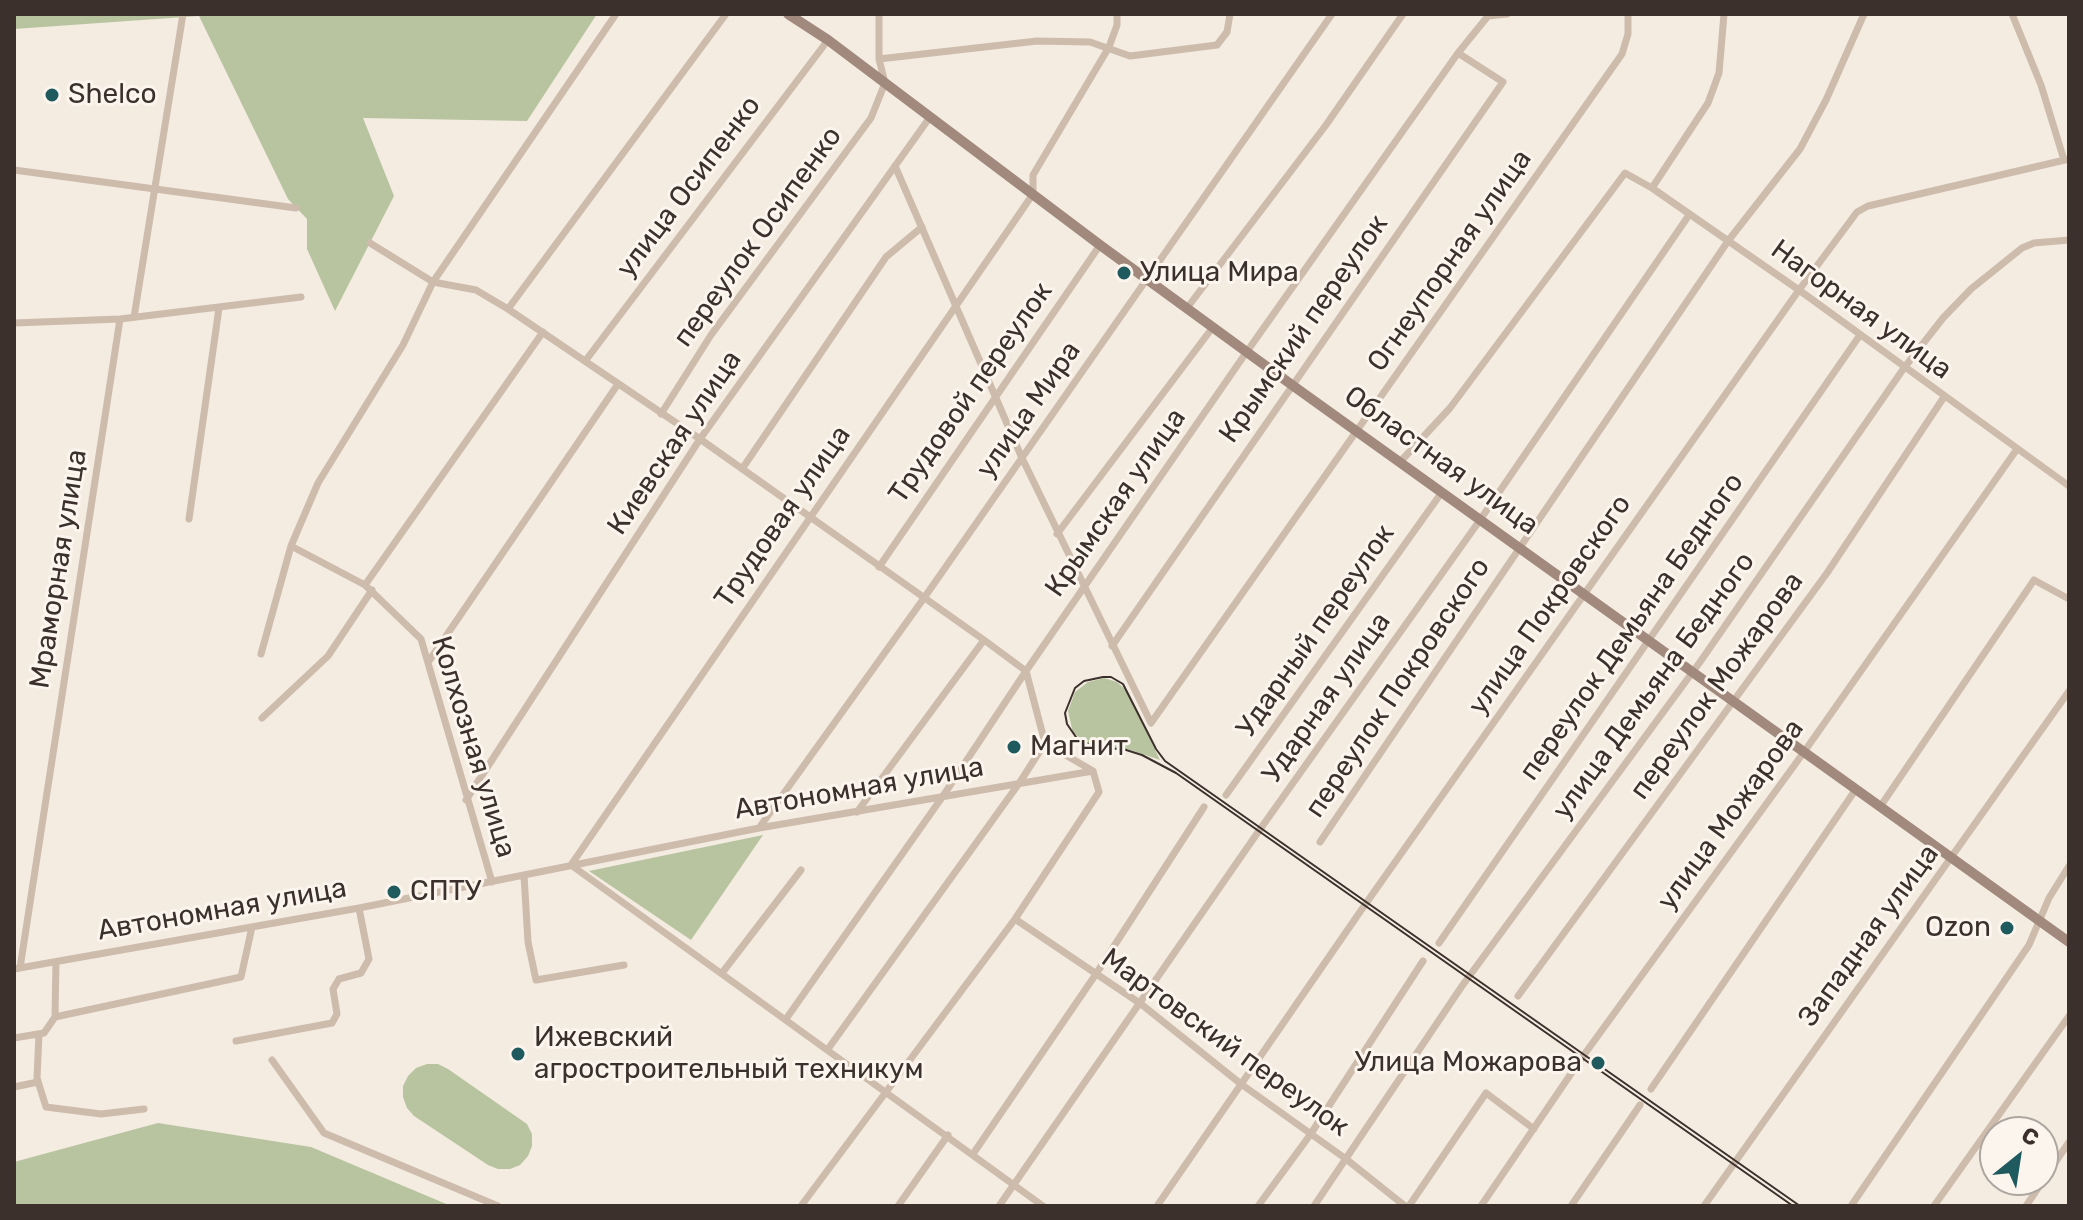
<!DOCTYPE html>
<html>
<head>
<meta charset="utf-8">
<style>
	body { margin:0 }
	#map { position:relative; width:2083px; height:1220px; overflow:hidden; background:#f4ebe1; font-family:Rubik,sans-serif }
	canvas { display:block }
	.frame { position:absolute; inset:0; border:16px solid #3b302b; pointer-events:none }
	.north { position:absolute; left:1979px; top:1116px; width:80px; height:80px; box-sizing:border-box; background:#fbf5ee; border:2px solid #aea6a0; border-radius:50%; rotate:30deg; font-size:22px; font-weight:700; line-height:32px; text-align:center; color:#3b302b }
	.north::after { content:''; display:block; margin:auto; width:28px; height:36px; background:#1f5a5e; clip-path:polygon(50% 0,100% 100%,50% 72%,0 100%) }
</style>
</head>
<body>
<div id="map">
<canvas width="2083" height="1220"></canvas>
<div class="frame"></div>
<div class="north">С</div>
</div>
<script>
const g = document.querySelector('canvas').getContext('2d');
g.lineJoin = 'round';
function paint(path, color) { g.fillStyle = color; g.fill(path, 'evenodd'); }
const poly = rows => new Path2D(rows.map(r => 'M' + r).join(''));
function stroke(path, color, width, dash) { g.strokeStyle = color; g.lineWidth = width; g.lineCap = dash ? 'butt' : 'round'; g.setLineDash(dash || []); g.stroke(path); }
function write(font, color, halo, rows, align = 'center') {
  g.font = font + ' Rubik,sans-serif'; g.lineWidth = 6; g.setLineDash([]); g.textBaseline = 'middle'; g.strokeStyle = halo; g.fillStyle = color; for (const [text, x, y, turn = 0] of rows) {
    g.save(); g.translate(x, y); g.rotate((+turn || 0) * Math.PI / 180); g.textAlign = isNaN(turn) ? turn : align; if (halo) g.strokeText(text, 0, 0); g.fillText(text, 0, 0); g.restore();
  }
}
paint(poly([
	[14,14,597,14,527,121,363,118,394,196,335,311,307,249,307,219,288,199,199,16,14,29],
	[1104,678,1117,682,1126,690,1160,760,1131,750,1087,743,1073,733,1068,711,1075,692,1088,682],
	[763,835,691,940,589,871],
	[427,1064,438,1064,448,1069,527,1124,532,1134,532,1146,528,1156,520,1165,510,1169,498,1169,488,1165,414,1116,407,1108,403,1097,403,1086,408,1076,416,1068],
	[158,1123,311,1147,451,1206,14,1206,14,1162]
]), '#b8c4a0');
stroke(poly([
	[2012,14,2041,85,2064,160],
	[879,59,1037,41,1090,42,1130,56,1217,45,1227,32,1230,14],
	[895,166,1022,458,1151,723,1622,54,1628,34,1628,14],
	[14,170,296,208],
	[1652,188,1708,103,1719,73,1724,14],
	[370,243,433,282,476,290,508,309,700,439,984,640,1026,671,1045,743,1093,771],
	[1187,308,1326,125,1403,14],
	[508,309,726,14],
	[134,317,183,14],
	[14,323,120,319,301,297],
	[586,360,828,40],
	[661,414,711,335,871,118,885,83,879,59,879,14],
	[1400,462,1450,408,1625,173,1652,188,1799,290,2069,486],
	[742,469,886,257,922,227],
	[189,519,219,308],
	[1057,534,1213,327],
	[291,546,365,585,421,639,492,882],
	[879,567,1100,245],
	[365,585,543,332],
	[1112,646,1503,82,1458,53],
	[261,654,291,546,318,483,403,345,433,282,616,14],
	[429,661,618,384],
	[262,718,328,656,372,590],
	[1226,795,1442,492],
	[466,800,700,439,930,117],
	[1880,807,2034,580,2069,599],
	[857,812,984,640],
	[759,828,924,598,1332,14],
	[1320,842,1728,241,1800,149,1826,100,1864,14],
	[571,865,1033,194,1033,175,1109,47,1117,25,1117,14],
	[571,865,1043,1206],
	[524,875,528,942,536,980,624,965],
	[1015,919,1141,1004,1241,1084,1346,1159,1405,1206],
	[1439,943,1860,335],
	[20,968,120,319],
	[14,969,359,908,759,828,1093,771],
	[722,973,801,870],
	[1518,996,1827,573,1944,397],
	[55,1017,241,977,252,927],
	[786,1019,943,796,1026,671,1241,360,1458,53,1488,16,1507,14],
	[39,1034,37,1078,46,1107,101,1114,144,1109],
	[14,1038,44,1033,55,1017,56,962],
	[236,1041,332,1023,337,1014,333,989,339,979,361,973,369,959,359,908],
	[828,1049,1020,782,1045,743],
	[272,1060,324,1133,498,1206],
	[14,1087,38,1082],
	[1651,1089,1856,789],
	[973,1154,1096,974,1204,807],
	[801,1206,1015,919,1099,792,1093,771],
	[898,1206,948,1135],
	[999,1206,1256,835,1480,520,1689,215],
	[1157,1206,1362,909,1799,290,1857,212,1868,206,2069,159],
	[1258,1206,1310,1135,1423,961],
	[1314,1206,1462,986,1700,662,1904,368,1943,318,1971,289,2022,248,2034,243,2069,240],
	[1409,1206,1486,1093,1534,1129],
	[1481,1206,1581,1059,1804,752,2017,449],
	[1571,1206,1640,1105],
	[1704,1206,2069,691],
	[1851,1206,2029,945,2049,898,2069,866],
	[1934,1206,2069,1016],
	[2026,1206,2069,1142]
]), '#cdbbac', 7);
stroke(poly([
	[788,14,828,40,1100,245,1292,385,2069,942]
]), '#a18a7d', 10);
stroke(poly([
	[1793,1206,1176,773,1142,755,1123,749,1099,748,1078,740,1067,724,1065,713,1075,688,1084,681,1103,677,1111,677,1123,684,1156,749,1165,761,1800,1206]
]), '#3b302b', 2);
for (const [x, y, r, color] of [
	[52,95,8,"#1f5a5e"],
	[1124,273,8,"#1f5a5e"],
	[1014,747,8,"#1f5a5e"],
	[394,892,8,"#1f5a5e"],
	[2007,928,8,"#1f5a5e"],
	[518,1054,8,"#1f5a5e"],
	[1598,1063,8,"#1f5a5e"]
]) { const dot = new Path2D(); dot.arc(x, y, r, 0, 2 * Math.PI); g.fillStyle = color; g.fill(dot); stroke(dot, '#fbf5ee', 3); }
write('28px', '#3b302b', '#fbf5ee', [
	["Shelco",68,95],
	["Улица Мира",1140,273],
	["Магнит",1030,747],
	["СПТУ",410,892],
	["Ozon",1991,928,"right"],
	["Ижевский",534,1038],
	["агростроительный техникум",534,1070],
	["Улица Можарова",1582,1063,"right"]
], 'left');
write('28px', '#3b302b', '#fbf5ee', [
	["улица Осипенко",689,187,-53],
	["переулок Осипенко",758,237,-54],
	["Огнеупорная улица",1450,261,-55],
	["Нагорная улица",1861,310,36],
	["Крымский переулок",1304,329,-55],
	["Трудовой переулок",971,393,-55],
	["улица Мира",1029,410,-55],
	["Киевская улица",675,443,-56],
	["Областная улица",1441,461,36],
	["Крымская улица",1116,503,-55],
	["Трудовая улица",783,517,-55],
	["Мраморная улица",59,569,-81],
	["улица Покровского",1550,605,-55],
	["переулок Демьяна Бедного",1632,627,-55],
	["Ударный переулок",1316,631,-55],
	["улица Демьяна Бедного",1654,686,-54],
	["переулок Можарова",1717,686,-54],
	["переулок Покровского",1398,688,-56],
	["Ударная улица",1327,698,-55],
	["Колхозная улица",473,747,73],
	["Автономная улица",859,789,-10],
	["улица Можарова",1731,815,-54],
	["Автономная улица",222,910,-10],
	["Западная улица",1869,936,-54],
	["Мартовский переулок",1225,1043,36]
]);
</script>
</body>
</html>
